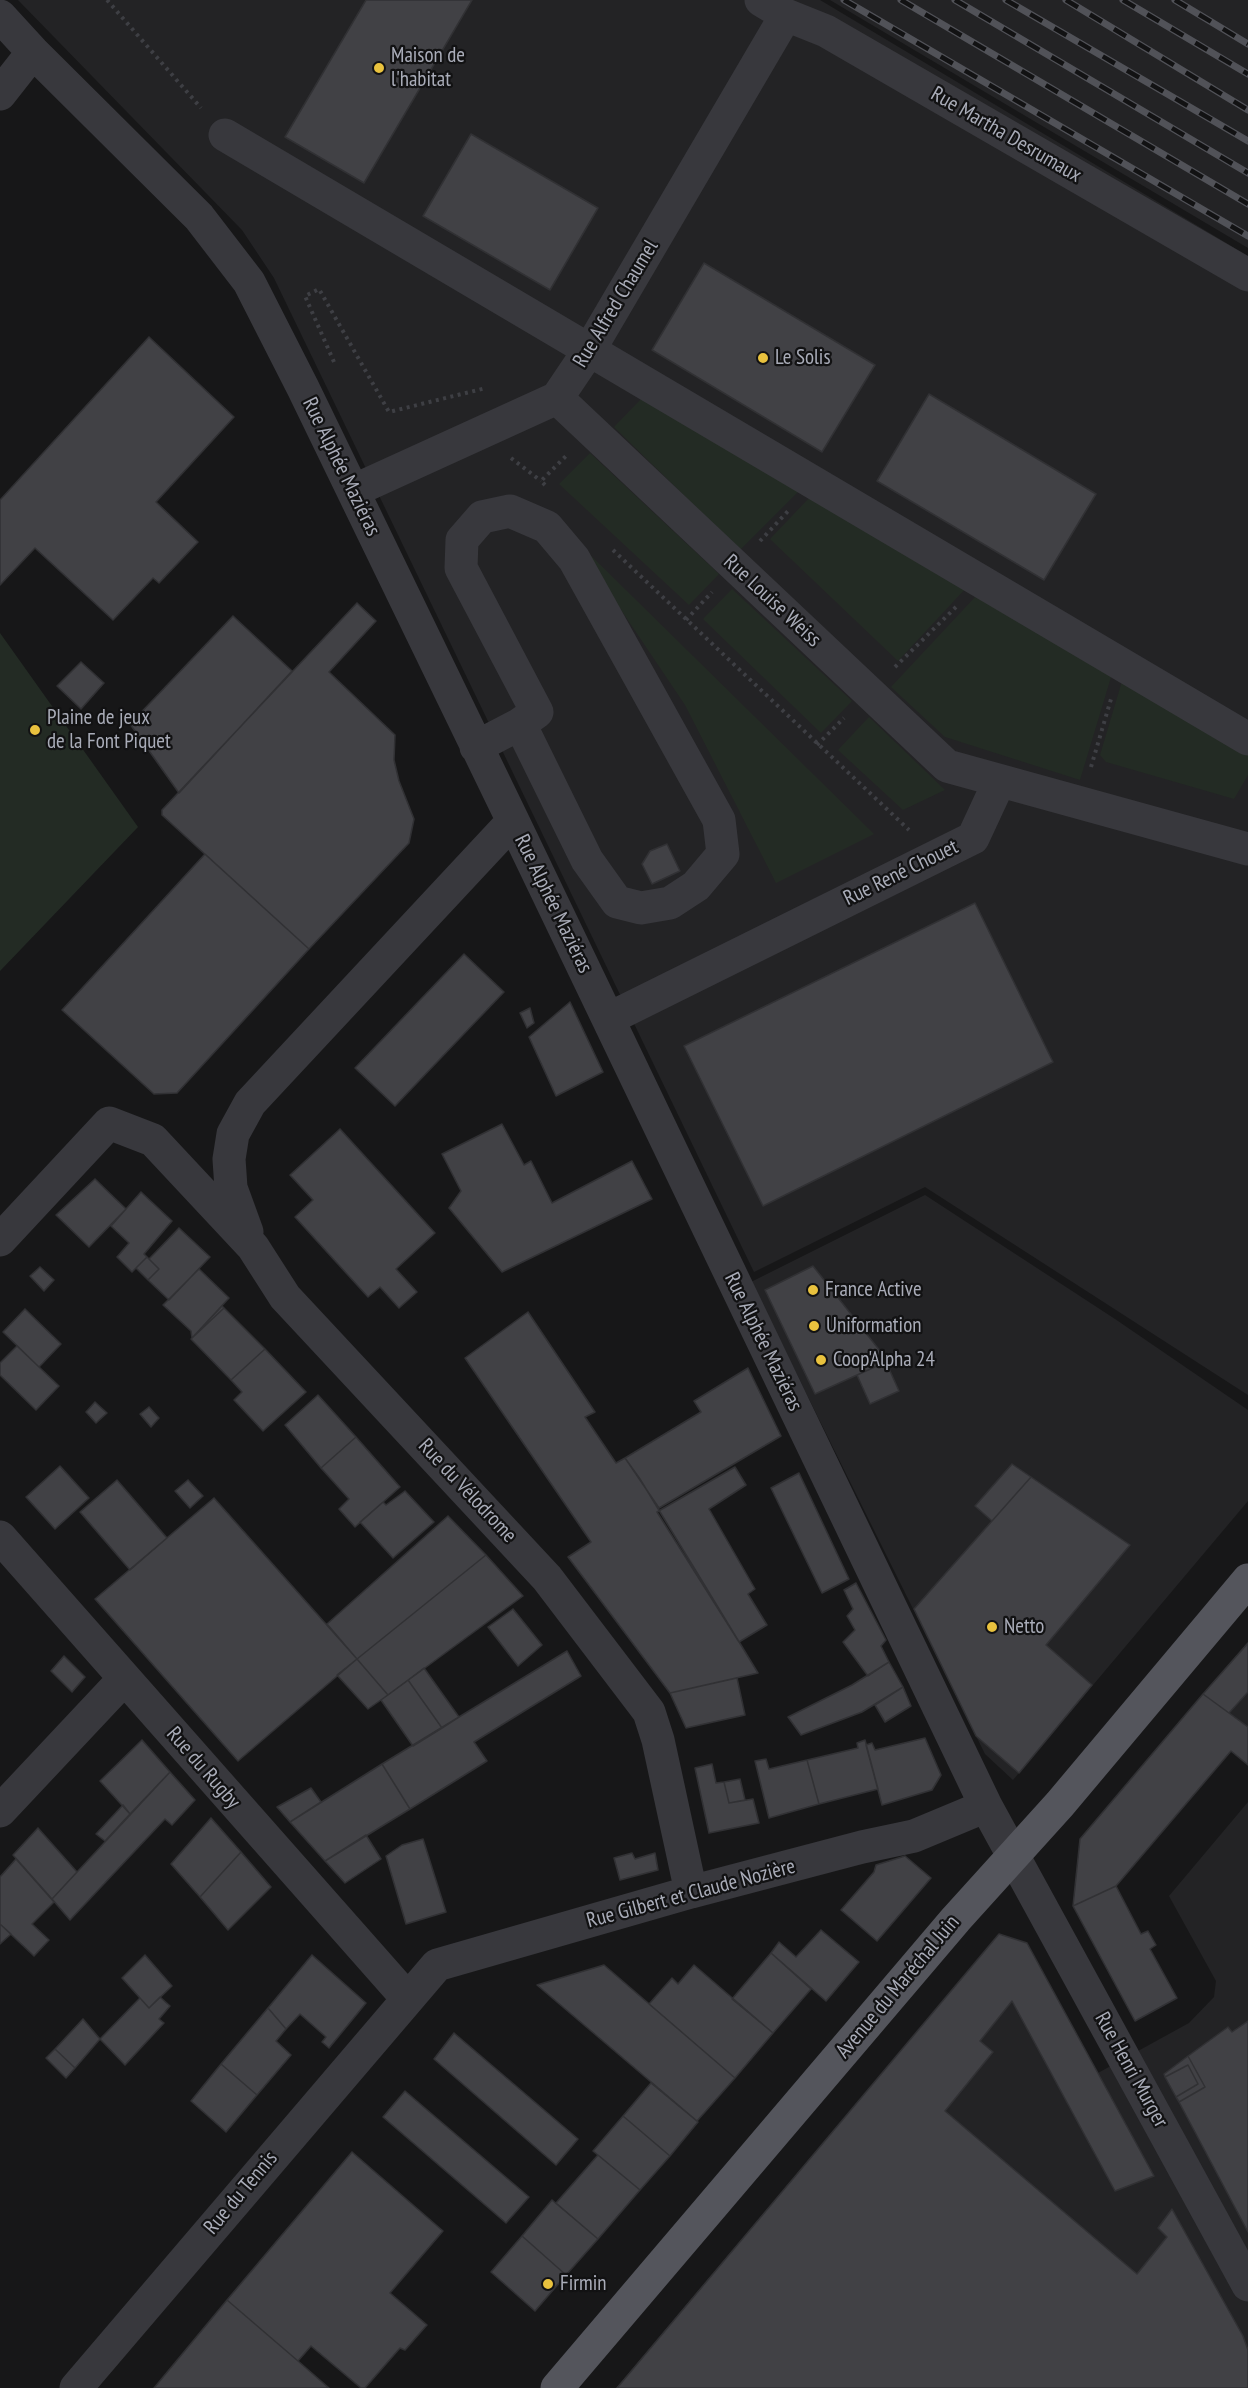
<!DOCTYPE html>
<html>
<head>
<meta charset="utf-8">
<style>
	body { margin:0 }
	canvas { display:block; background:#171718 }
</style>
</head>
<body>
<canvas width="1248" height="2388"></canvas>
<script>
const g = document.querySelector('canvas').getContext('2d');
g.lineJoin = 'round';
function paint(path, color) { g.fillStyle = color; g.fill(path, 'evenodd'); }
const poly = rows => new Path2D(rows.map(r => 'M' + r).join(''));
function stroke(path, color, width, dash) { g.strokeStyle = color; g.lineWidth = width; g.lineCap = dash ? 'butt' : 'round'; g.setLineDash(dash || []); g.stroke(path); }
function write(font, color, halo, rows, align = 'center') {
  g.font = font + ' "PT Sans Narrow",sans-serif'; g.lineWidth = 4.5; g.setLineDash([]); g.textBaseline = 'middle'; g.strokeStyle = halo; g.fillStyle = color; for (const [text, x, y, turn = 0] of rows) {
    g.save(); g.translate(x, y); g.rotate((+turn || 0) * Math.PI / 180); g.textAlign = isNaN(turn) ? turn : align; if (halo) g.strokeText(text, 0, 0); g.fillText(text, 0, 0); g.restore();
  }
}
paint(poly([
	[18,0,820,0,1248,256,1248,1395,925,1187,754,1272,274,278,242,230],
	[830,0,1248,0,1248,248],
	[925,1195,1115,1319,1248,1410,1248,1501,1013,1780,985,1754,751,1282],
	[1248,1642,1248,1727,1203,1694],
	[1248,1802,1248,2388,616,2388,999,1934,1027,1943,1098,2073,1189,2023,1214,1997,1216,1981,1169,1896]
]), '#232325');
paint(poly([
	[642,398,801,489,740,550,614,427],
	[590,453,719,574,689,605,559,484],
	[811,496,966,588,898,661,770,539],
	[572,537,874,834,776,883,685,705],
	[732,589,852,701,821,733,703,619],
	[977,595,1112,674,1080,780,945,737,891,687],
	[0,633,138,827,0,971],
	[1122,681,1248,754,1248,775,1234,799,1106,762,1100,755],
	[869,717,945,790,903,810,838,750]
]), '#232b24');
const building = poly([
	[366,0,472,0,364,183,285,137,366,0],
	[471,134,598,208,550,290,423,216,471,134],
	[704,263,875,365,822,452,652,350,704,263],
	[149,337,234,417,156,502,198,542,159,583,153,578,113,620,35,548,0,585,0,500,149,337],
	[929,394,1096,494,1044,580,877,481,929,394],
	[357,603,376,621,329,672,395,735,394,760,399,781,414,819,409,843,309,949,162,815,162,810,357,603],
	[233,616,292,671,179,793,130,724,233,616],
	[81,662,104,683,81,709,57,686,81,662],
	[667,844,680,871,652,884,642,864,650,851,667,844],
	[205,854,309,949,177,1093,154,1094,62,1010,205,854],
	[975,903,1053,1062,763,1206,684,1046,975,903],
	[464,954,504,992,395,1106,355,1068,464,954],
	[570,1002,603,1072,556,1096,529,1037,570,1002],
	[530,1008,534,1023,527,1028,520,1013,530,1008],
	[502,1124,524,1165,531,1161,552,1203,632,1161,652,1199,502,1272,449,1208,461,1191,442,1154,502,1124],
	[340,1129,435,1233,396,1269,417,1292,399,1308,380,1287,368,1297,295,1217,313,1200,290,1175,340,1129],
	[95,1179,126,1209,89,1247,56,1215,95,1179],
	[141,1192,172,1221,144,1254,147,1257,132,1272,117,1257,129,1243,111,1226,141,1192],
	[179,1228,210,1257,169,1300,148,1280,159,1269,149,1259,179,1228],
	[147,1257,159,1269,148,1280,136,1268,147,1257],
	[813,1266,888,1361,815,1394,765,1290,813,1266],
	[40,1267,54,1280,44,1291,30,1276,40,1267],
	[199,1269,229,1298,192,1338,191,1331,163,1305,199,1269],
	[222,1306,224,1308,192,1338,222,1306],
	[224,1308,265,1349,231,1380,191,1339,224,1308],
	[25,1309,61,1344,39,1367,3,1332,25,1309],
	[528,1312,595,1412,585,1417,616,1463,625,1458,640,1479,758,1673,670,1693,568,1557,591,1542,465,1358,528,1312],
	[17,1346,59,1386,36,1410,0,1375,0,1363,17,1346],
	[265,1349,306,1392,263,1431,234,1400,242,1392,231,1380,265,1349],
	[886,1362,899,1391,870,1404,857,1375,886,1362],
	[748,1368,781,1436,659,1508,625,1458,701,1412,694,1401,748,1368],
	[318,1395,356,1437,321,1468,285,1425,318,1395],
	[95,1402,107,1413,96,1423,86,1412,95,1402],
	[149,1407,159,1418,151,1427,140,1414,149,1407],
	[356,1437,400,1487,355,1527,339,1509,349,1499,321,1468,356,1437],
	[1012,1464,1031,1477,992,1521,975,1506,1012,1464],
	[60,1466,89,1498,55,1529,26,1497,60,1466],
	[735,1467,746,1485,709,1509,755,1589,748,1594,767,1625,739,1642,657,1512,735,1467],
	[799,1473,849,1579,822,1593,771,1488,799,1473],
	[1031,1477,1130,1545,1046,1645,1092,1685,1019,1773,976,1736,914,1609,1031,1477],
	[117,1480,167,1538,130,1570,80,1512,117,1480],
	[188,1480,203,1496,190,1508,175,1491,188,1480],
	[405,1491,434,1522,393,1558,360,1522,383,1502,386,1505,405,1491],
	[214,1498,357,1659,238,1761,95,1599,214,1498],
	[448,1516,486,1555,357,1659,327,1624,448,1516],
	[486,1555,523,1596,388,1695,357,1659,486,1555],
	[856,1583,886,1640,881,1646,889,1662,868,1676,843,1642,855,1630,847,1616,853,1609,844,1590,856,1583],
	[513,1609,542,1645,518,1666,488,1627,513,1609],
	[1248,1643,1248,1692,1229,1713,1203,1694,1248,1643],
	[567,1651,581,1676,474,1742,487,1761,410,1809,382,1764,567,1651],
	[64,1656,85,1677,72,1692,51,1671,64,1656],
	[357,1659,388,1695,368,1709,337,1675,357,1659],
	[889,1662,903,1687,862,1712,801,1735,788,1717,852,1685,889,1662],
	[424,1668,459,1717,442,1728,408,1680,424,1668],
	[737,1678,745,1715,686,1728,670,1693,737,1678],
	[408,1680,442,1728,413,1746,381,1700,408,1680],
	[903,1687,911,1706,885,1722,875,1705,903,1687],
	[1203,1694,1248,1727,1248,1765,1231,1751,1116,1886,1073,1906,1080,1839,1203,1694],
	[925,1738,941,1775,932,1790,882,1805,866,1745,872,1743,875,1750,925,1738],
	[142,1740,170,1772,130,1814,100,1781,142,1740],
	[865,1740,878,1789,819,1804,807,1760,858,1748,857,1743,865,1740],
	[766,1759,769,1769,807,1760,819,1804,769,1818,755,1761,766,1759],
	[382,1764,410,1809,325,1861,290,1822,382,1764],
	[712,1764,716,1783,724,1782,729,1803,753,1799,759,1823,709,1833,695,1768,712,1764],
	[170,1772,195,1800,172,1825,165,1819,70,1920,52,1899,170,1772],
	[740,1779,745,1800,729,1803,724,1782,740,1779],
	[311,1788,321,1802,290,1822,277,1807,311,1788],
	[123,1805,130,1814,105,1841,96,1834,123,1805],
	[211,1818,241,1852,200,1897,171,1864,211,1818],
	[38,1828,77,1872,52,1899,13,1855,38,1828],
	[366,1835,381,1859,345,1883,325,1861,366,1835],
	[423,1839,446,1912,406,1924,386,1856,402,1845,423,1839],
	[241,1852,271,1887,228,1930,200,1897,241,1852],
	[632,1853,635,1859,655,1853,658,1870,620,1880,614,1858,632,1853],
	[905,1856,931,1878,877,1941,841,1910,874,1872,876,1865,905,1856],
	[16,1859,54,1902,32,1924,49,1940,34,1956,0,1924,0,1877,16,1859],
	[1116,1886,1141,1934,1148,1931,1156,1945,1150,1949,1177,1998,1135,2021,1073,1906,1116,1886],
	[0,1924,11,1934,0,1944,0,1924],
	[821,1930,859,1962,826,2001,771,1953,779,1942,796,1957,821,1930],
	[999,1934,1027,1943,1154,2176,1115,2191,1012,2001,980,2041,993,2052,945,2111,1137,2274,1167,2237,1158,2228,1172,2209,1243,2336,1248,2350,1248,2388,617,2388,999,1934],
	[771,1953,811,1989,773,2033,732,1999,771,1953],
	[145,1955,172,1986,149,2008,122,1978,145,1955],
	[312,1955,366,2003,329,2048,322,2042,326,2037,300,2014,286,2029,268,2008,312,1955],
	[604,1965,735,2078,697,2121,537,1985,604,1965],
	[694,1965,773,2033,735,2078,649,2004,672,1978,678,1984,694,1965],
	[160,1997,170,2006,159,2019,164,2023,125,2065,100,2039,140,1998,149,2008,160,1997],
	[268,2008,286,2029,276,2041,291,2055,257,2095,221,2064,268,2008],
	[83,2019,100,2039,75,2068,55,2049,83,2019],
	[1248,2021,1248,2232,1179,2102,1205,2087,1188,2056,1228,2027,1232,2032,1248,2021],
	[454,2033,578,2139,556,2165,434,2059,454,2033],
	[55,2049,75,2068,66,2078,46,2058,55,2049],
	[1188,2056,1205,2087,1179,2102,1176,2097,1198,2084,1188,2065,1165,2077,1164,2074,1188,2056],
	[221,2064,257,2095,226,2132,191,2101,221,2064],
	[1188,2065,1198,2084,1176,2097,1165,2077,1188,2065],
	[651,2083,698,2122,670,2156,623,2116,651,2083],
	[405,2091,529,2197,506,2223,383,2117,405,2091],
	[623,2116,670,2156,640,2190,593,2151,623,2116],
	[352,2152,443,2231,390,2293,427,2325,405,2350,400,2348,365,2388,361,2388,311,2346,298,2361,227,2300,352,2152],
	[598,2155,640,2190,598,2239,556,2203,598,2155],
	[552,2200,598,2239,566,2275,522,2236,552,2200],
	[522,2236,566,2275,535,2311,491,2272,522,2236],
	[227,2300,298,2361,329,2388,154,2388,227,2300]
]);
paint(building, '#414145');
stroke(building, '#313134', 1.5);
stroke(poly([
	[107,0,201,108],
	[334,362,305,296,319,289,389,412,486,388],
	[511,458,541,481],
	[545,485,541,481,566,456],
	[760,541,790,509],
	[613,550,909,830],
	[686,620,712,592],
	[895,667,956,607],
	[817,745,844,718],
	[1091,767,1111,699]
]), '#3e3f44', 4, [3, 4.5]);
stroke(poly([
	[761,0,786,15,826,31,1248,275],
	[0,16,33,52,199,217,249,282,303,388,513,821,986,1806,1248,2285],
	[0,94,33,52],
	[225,135,1248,739],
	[557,398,947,766,1248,849],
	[353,491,557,398,590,349,786,15],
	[476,747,520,724,587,860,617,902,641,908,670,903,696,886,723,854,719,820,574,559,547,527,510,511,482,517,462,540,461,568,537,712,520,724],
	[608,1019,973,838,999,782],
	[247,1232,231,1188,229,1159,233,1134,250,1103,513,821],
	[0,1240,109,1123,153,1140,253,1247,285,1297,547,1578,649,1712,658,1740,691,1892],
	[0,1537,407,1998],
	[0,1811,124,1679],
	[76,2388,437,1965,691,1892,862,1847,914,1836,986,1806]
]), '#38383d', 33);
stroke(poly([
	[557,2388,956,1919,1060,1804,1248,1580]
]), '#54555c', 33);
const rail = poly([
	[844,0,1248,236],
	[901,0,1248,204],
	[955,0,1248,173],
	[1006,0,1248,141],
	[1066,0,1248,110],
	[1123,0,1248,74],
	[1175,0,1248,44]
]);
stroke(rail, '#515258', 7);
stroke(rail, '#121213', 4.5, [14]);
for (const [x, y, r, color] of [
	[379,68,6,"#e9c23e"],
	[763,358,6,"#e9c23e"],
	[35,730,6,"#e9c23e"],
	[813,1290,6,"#e9c23e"],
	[814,1326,6,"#e9c23e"],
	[821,1360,6,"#e9c23e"],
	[992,1627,6,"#e9c23e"],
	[548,2284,6,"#e9c23e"]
]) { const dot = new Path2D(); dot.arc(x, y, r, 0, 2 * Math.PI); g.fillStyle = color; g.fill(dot); stroke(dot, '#121213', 2); }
write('21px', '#a9acb8', '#121213', [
	["Maison de",391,56],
	["l'habitat",391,80],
	["Le Solis",775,358],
	["Plaine de jeux",47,718],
	["de la Font Piquet",47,742],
	["France Active",825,1290],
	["Uniformation",826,1326],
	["Coop'Alpha 24",833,1360],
	["Netto",1004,1627],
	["Firmin",560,2284]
], 'left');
write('21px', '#a9acb8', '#121213', [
	["Rue Martha Desrumaux",1006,135,30],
	["Rue Alfred Chaumel",616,304,-59],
	["Rue Alphée Maziéras",341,467,64],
	["Rue Louise Weiss",772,601,43],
	["Rue René Chouet",901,873,-26],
	["Rue Alphée Maziéras",553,904,64],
	["Rue Alphée Maziéras",763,1342,64],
	["Rue du Vélodrome",467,1491,47],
	["Rue du Rugby",203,1768,49],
	["Rue Gilbert et Claude Nozière",691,1894,-15],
	["Avenue du Maréchal Juin",898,1987,-50],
	["Rue Henri Murger",1131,2070,61],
	["Rue du Tennis",241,2193,-50]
]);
</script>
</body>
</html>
